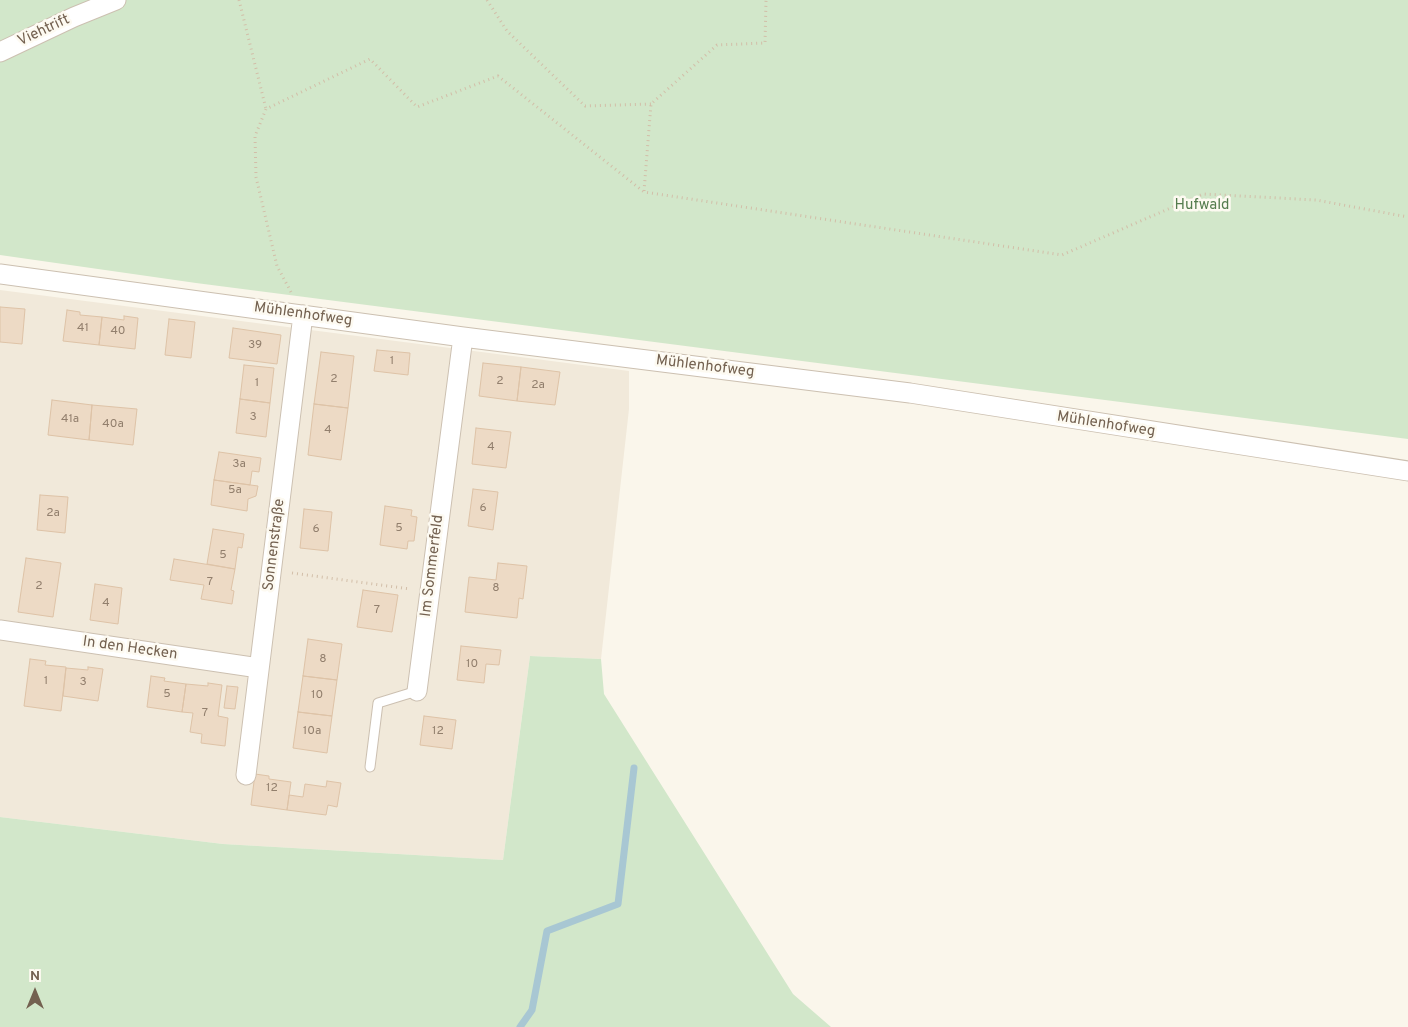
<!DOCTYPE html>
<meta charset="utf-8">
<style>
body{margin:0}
#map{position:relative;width:1408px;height:1027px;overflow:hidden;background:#faf6eb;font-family:Overpass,sans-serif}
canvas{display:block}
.north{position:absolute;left:10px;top:967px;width:50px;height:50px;-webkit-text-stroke:4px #fdfaf1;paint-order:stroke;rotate:0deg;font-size:14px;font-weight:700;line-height:20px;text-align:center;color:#736150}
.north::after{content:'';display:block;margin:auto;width:18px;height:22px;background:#736150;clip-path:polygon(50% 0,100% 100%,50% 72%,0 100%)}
</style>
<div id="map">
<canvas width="1408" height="1027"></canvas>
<div class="north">N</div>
</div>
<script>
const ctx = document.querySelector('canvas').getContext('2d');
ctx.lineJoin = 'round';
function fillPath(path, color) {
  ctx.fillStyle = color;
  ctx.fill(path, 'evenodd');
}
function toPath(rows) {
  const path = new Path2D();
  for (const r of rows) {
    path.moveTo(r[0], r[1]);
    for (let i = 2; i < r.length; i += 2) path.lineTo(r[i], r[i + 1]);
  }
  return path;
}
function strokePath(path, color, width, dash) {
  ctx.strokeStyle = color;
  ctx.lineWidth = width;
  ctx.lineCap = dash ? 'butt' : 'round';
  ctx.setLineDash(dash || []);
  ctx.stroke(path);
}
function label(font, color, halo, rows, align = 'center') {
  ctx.font = font + ' Overpass,sans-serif';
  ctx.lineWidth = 5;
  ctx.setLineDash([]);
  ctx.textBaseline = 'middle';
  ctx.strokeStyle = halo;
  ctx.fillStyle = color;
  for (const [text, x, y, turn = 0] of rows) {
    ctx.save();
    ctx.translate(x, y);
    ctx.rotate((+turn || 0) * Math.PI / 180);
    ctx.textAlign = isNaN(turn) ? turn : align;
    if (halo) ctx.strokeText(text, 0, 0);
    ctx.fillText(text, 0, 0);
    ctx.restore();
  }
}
fillPath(toPath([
 [0,290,629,371,629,409,601,659,530,656,503,860,223,844,0,817]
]), '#f1e9da');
fillPath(toPath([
 [0,0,1408,0,1408,439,196,283,0,255],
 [530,656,601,659,604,694,793,994,831,1027,0,1027,0,817,223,844,503,860]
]), '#d2e7ca');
strokePath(toPath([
 [520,1027,532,1010,547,931,618,904,634,768]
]), '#a8c7d3', 7);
const building = toPath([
 [0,307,25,309,22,344,0,342,0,307],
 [67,310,80,312,80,315,102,317,99,345,63,341,67,310],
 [124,316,138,318,135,349,99,345,102,317,124,320,124,316],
 [169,319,195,322,191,358,165,355,169,319],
 [233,328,281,335,277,364,229,358,233,328],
 [377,350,410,353,408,375,374,371,377,350],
 [321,352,354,356,348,408,314,404,321,352],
 [483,363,521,367,517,401,479,396,483,363],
 [244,365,274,368,270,403,240,399,244,365],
 [521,367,560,372,555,405,517,401,521,367],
 [240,399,270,403,266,437,236,433,240,399],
 [52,400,92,405,89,440,48,435,52,400],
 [314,404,348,408,341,460,308,455,314,404],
 [92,405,137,409,133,445,89,440,92,405],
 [476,428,511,432,506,468,472,464,476,428],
 [219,452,261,458,259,472,252,471,250,485,214,480,219,452],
 [214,480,258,486,256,496,248,499,247,511,211,505,214,480],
 [473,489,498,492,493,530,468,526,473,489],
 [40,495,68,497,65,533,37,530,40,495],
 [385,506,412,510,411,516,417,517,414,541,408,541,407,549,380,545,385,506],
 [304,509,332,512,328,551,300,548,304,509],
 [213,529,244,534,242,548,238,547,235,569,207,564,213,529],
 [26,558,61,563,53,617,18,612,26,558],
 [174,559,235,569,231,590,234,591,232,604,201,599,204,585,170,580,174,559],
 [498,563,527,566,523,599,519,598,517,618,465,612,469,577,496,580,498,563],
 [95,584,122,588,118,624,90,620,95,584],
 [363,590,398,595,392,632,357,627,363,590],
 [308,639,342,644,337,680,303,676,308,639],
 [461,646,501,650,499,665,486,664,484,683,457,680,461,646],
 [30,659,46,661,45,665,66,667,61,711,24,706,30,659],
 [88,667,103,669,98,701,63,696,66,668,88,670,88,667],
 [151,676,165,678,164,681,186,684,182,712,147,707,151,676],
 [303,676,337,680,332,716,298,712,303,676],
 [208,683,222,685,218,716,228,718,225,746,201,743,202,734,190,732,193,713,182,712,186,684,208,686,208,683],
 [227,686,238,687,235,709,224,708,227,686],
 [298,712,332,716,327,753,293,748,298,712],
 [424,716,456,720,452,749,420,745,424,716],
 [255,774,269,776,269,779,291,782,287,810,251,805,255,774],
 [327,781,341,783,337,807,328,805,326,815,287,810,289,795,303,797,305,784,326,787,327,781]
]);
fillPath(building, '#eddac5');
strokePath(building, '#dec3a7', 1);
const service = toPath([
 [370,767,378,703,417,691]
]);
const minor = toPath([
 [0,52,74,17,116,0],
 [0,274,463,337,910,393,1408,471],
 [0,630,259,668],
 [417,691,463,337],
 [246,775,303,315]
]);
strokePath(service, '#ccc0b1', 11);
strokePath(minor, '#ccc0b1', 21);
strokePath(toPath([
 [239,0,266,109],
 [487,0,507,31,585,106,651,104],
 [644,191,651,104,717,45,765,43,766,0],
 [291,292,277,266,256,177,255,136,266,109,370,59,417,107,498,76,644,192,1062,255,1203,194,1316,200,1408,217],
 [292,573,410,589]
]), '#d2bea8', 3, [1, 4]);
strokePath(service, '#fff', 9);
strokePath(minor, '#fff', 19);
label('12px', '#927f6d', null, [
 ["41",83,329],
 ["40",118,332],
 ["39",255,346],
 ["1",392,362],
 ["2",334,380],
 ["2",500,382],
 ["1",257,384],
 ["2a",538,386],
 ["3",253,418],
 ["41a",70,420],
 ["40a",113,425],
 ["4",328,431],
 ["4",491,448],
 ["3a",239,465],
 ["5a",235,491],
 ["6",483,509],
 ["2a",53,514],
 ["5",399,529],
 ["6",316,530],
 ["5",223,556],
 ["7",210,583],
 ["2",39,587],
 ["8",496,589],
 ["4",106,604],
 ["7",377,611],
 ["8",323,660],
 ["10",472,665],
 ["1",46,682],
 ["3",83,683],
 ["5",167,695],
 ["10",317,696],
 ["7",205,714],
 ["10a",312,732],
 ["12",438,732],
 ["12",272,789]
]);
label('15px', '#736150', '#fdfaf1', [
 ["Viehtrift",44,31,-25],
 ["Mühlenhofweg",303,315,8],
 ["Mühlenhofweg",705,367,7],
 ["Mühlenhofweg",1106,425,9],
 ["Sonnenstraße",275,545,-83],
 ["Im Sommerfeld",433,566,-83],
 ["In den Hecken",130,649,8]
]);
label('15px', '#547c4d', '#fdfaf1', [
 ["Hufwald",1202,206]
]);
</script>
